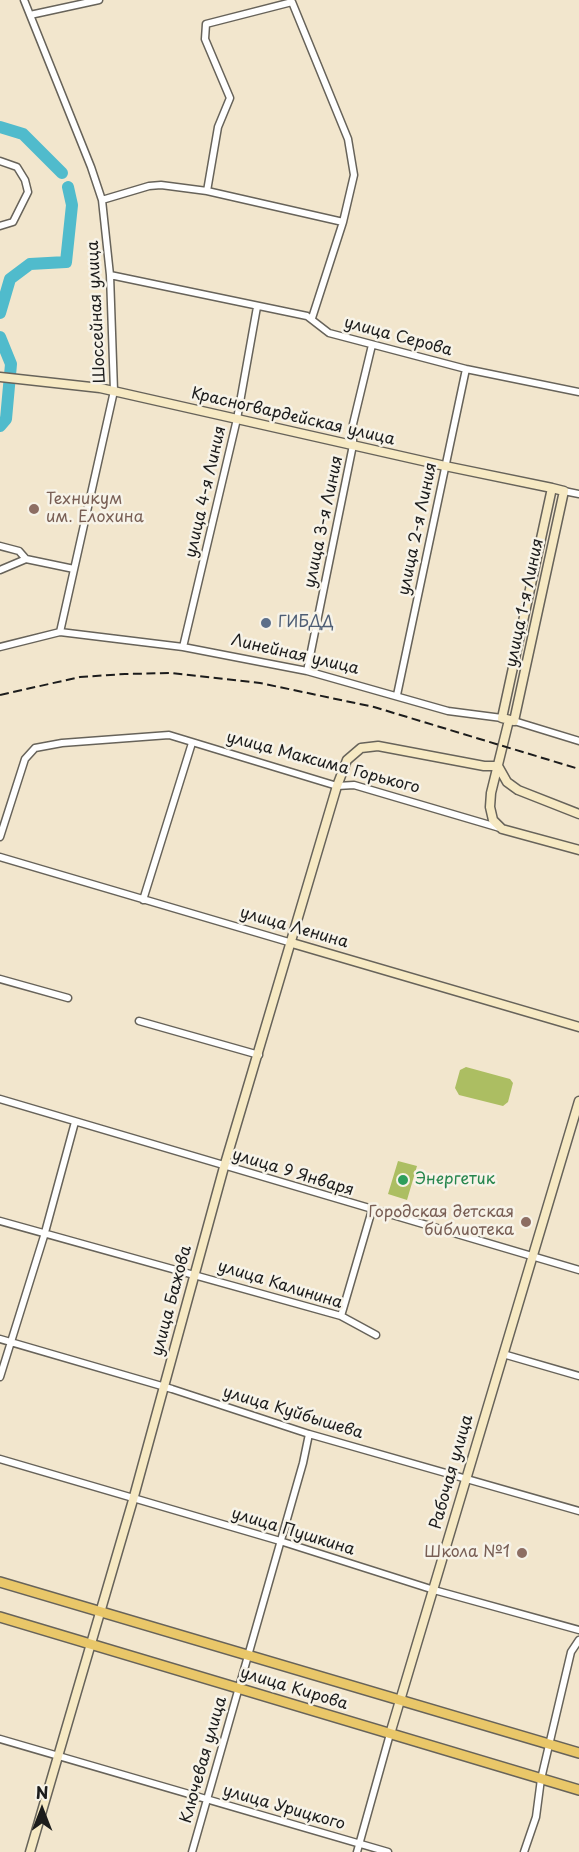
<!DOCTYPE html>
<meta charset="utf-8">
<style>
body{margin:0}
#map{position:relative;width:579px;height:1852px;overflow:hidden;background:#f2e6cd;font-family:"Playpen Sans",sans-serif}
canvas{display:block}
.north{position:absolute;left:12px;top:1780px;width:60px;height:60px;-webkit-text-stroke:4px #f7f3e8;paint-order:stroke;rotate:0deg;font-size:16px;font-weight:700;line-height:24px;text-align:center;color:#1c1c1c}
.north::after{content:'';display:block;margin:auto;width:21px;height:27px;background:#1c1c1c;clip-path:polygon(50% 0,100% 100%,50% 72%,0 100%)}
</style>
<div id="map">
<canvas width="579" height="1852"></canvas>
<div class="north">N</div>
</div>
<script>
const ctx = document.querySelector('canvas').getContext('2d');
ctx.lineJoin = 'round';
function fillPath(path, color) {
  ctx.fillStyle = color;
  ctx.fill(path, 'evenodd');
}
function toPath(rows) {
  const path = new Path2D();
  for (const r of rows) {
    path.moveTo(r[0], r[1]);
    for (let i = 2; i < r.length; i += 2) path.lineTo(r[i], r[i + 1]);
  }
  return path;
}
function strokePath(path, color, width, dash) {
  ctx.strokeStyle = color;
  ctx.lineWidth = width;
  ctx.lineCap = dash ? 'butt' : 'round';
  ctx.setLineDash(dash || []);
  ctx.stroke(path);
}
function label(font, color, halo, rows, align = 'center') {
  ctx.font = font + ' "Playpen Sans",sans-serif';
  ctx.lineWidth = 5;
  ctx.setLineDash([]);
  ctx.textBaseline = 'middle';
  ctx.strokeStyle = halo;
  ctx.fillStyle = color;
  for (const [text, x, y, turn = 0] of rows) {
    ctx.save();
    ctx.translate(x, y);
    ctx.rotate((+turn || 0) * Math.PI / 180);
    ctx.textAlign = isNaN(turn) ? turn : align;
    if (halo) ctx.strokeText(text, 0, 0);
    ctx.fillText(text, 0, 0);
    ctx.restore();
  }
}
fillPath(toPath([
 [466,1067,510,1079,513,1083,508,1102,503,1106,459,1095,455,1088,460,1070],
 [398,1161,417,1166,407,1200,388,1194]
]), '#acbe62');
strokePath(toPath([
 [0,127,23,134,62,173],
 [0,313,10,279,30,264,66,262,72,205,68,187],
 [0,337,11,364,6,419,0,426]
]), '#50bbcc', 12);
const street = toPath([
 [24,0,91,167,102,200,110,275,114,391,60,632],
 [30,15,99,0],
 [0,161,17,167,25,180,28,192,13,222,0,226],
 [207,191,218,127,230,98,205,39,206,24,292,2,348,139,354,175,343,222,312,318],
 [102,200,149,186,161,185,207,191,343,222],
 [110,275,307,316,329,333,466,369,579,392],
 [564,491,579,494],
 [0,546,19,551,26,559,74,569],
 [0,570,26,559],
 [0,647,60,632,183,647,307,671,448,711,502,718],
 [183,647,237,419,257,307],
 [307,671,353,445,353,424,372,345],
 [397,695,466,369],
 [514,721,579,741],
 [0,837,25,759,35,748,62,743,169,735,337,786,354,785,500,828],
 [0,857,292,943],
 [143,900,192,743],
 [0,979,68,998],
 [139,1021,259,1055],
 [0,1099,579,1270],
 [0,1221,341,1316,376,1335],
 [341,1316,372,1210],
 [0,1339,172,1389,309,1434,579,1511],
 [503,1354,579,1376],
 [0,1377,44,1236,75,1122],
 [0,1459,280,1541,434,1590,579,1630],
 [0,1739,388,1852],
 [192,1852,303,1463,309,1434],
 [357,1852,390,1734],
 [524,1852,536,1817,541,1779,571,1652,579,1640]
]);
const secondary = toPath([
 [0,377,100,388,445,466,552,488,564,491,514,721,502,718,552,488],
 [509,720,491,793,490,807,493,820,502,829,579,850],
 [292,943,579,1027],
 [390,1734,579,1101],
 [30,1852,133,1500,224,1167,337,786,347,760,361,748,378,746,484,766,498,766,507,782,518,790,579,814]
]);
const primary = toPath([
 [0,1582,579,1753],
 [0,1617,579,1790]
]);
strokePath(street, '#67635a', 9);
strokePath(secondary, '#67635a', 11);
strokePath(primary, '#67635a', 12);
strokePath(street, '#fff', 6);
strokePath(secondary, '#f6e9c3', 8);
strokePath(primary, '#e9c769', 9);
strokePath(toPath([
 [0,695,80,677,125,674,172,673,260,683,374,707,579,769]
]), '#1c1c1c', 2, [9, 4.5]);
for (const [x, y, r, color] of [
 [34,509,6,"#8d6e63"],
 [266,623,6,"#5c6f8a"],
 [403,1180,6,"#2e9e5b"],
 [526,1222,6,"#8d6e63"],
 [522,1553,6,"#8d6e63"]
]) {
  const dot = new Path2D();
  dot.arc(x, y, r, 0, 2 * Math.PI);
  ctx.fillStyle = color;
  ctx.fill(dot);
  strokePath(dot, '#f7f3e8', 2);
}
label('16px', '#1c1c1c', '#f7f3e8', [
 ["Шоссейная улица",97,312,-93],
 ["улица Серова",398,337,15],
 ["Красногвардейская улица",293,417,13],
 ["улица 4-я Линия",206,492,-77],
 ["улица 3-я Линия",324,522,-78],
 ["улица 2-я Линия",418,529,-78],
 ["улица 1-я Линия",525,603,-78],
 ["Линейная улица",295,655,13],
 ["улица Максима Горького",323,763,15],
 ["улица Ленина",294,928,16],
 ["улица 9 Января",293,1173,17],
 ["улица Калинина",280,1285,17],
 ["улица Бажова",172,1301,-75],
 ["улица Куйбышева",293,1413,17],
 ["Рабочая улица",452,1472,-74],
 ["улица Пушкина",293,1532,17],
 ["улица Кирова",294,1689,17],
 ["Ключевая улица",204,1760,-74],
 ["улица Урицкого",284,1808,16]
]);
label('16px', '#785e54', '#f7f3e8', [
 ["Техникум",46,500,"left"],
 ["им. Елохина",46,518,"left"],
 ["Городская детская",514,1213],
 ["библиотека",514,1231],
 ["Школа №1",510,1553]
], 'right');
label('16px', '#4e5e75', '#f7f3e8', [
 ["ГИБДД",278,623]
], 'left');
label('16px', '#27864d', '#f7f3e8', [
 ["Энергетик",415,1180]
], 'left');
</script>
